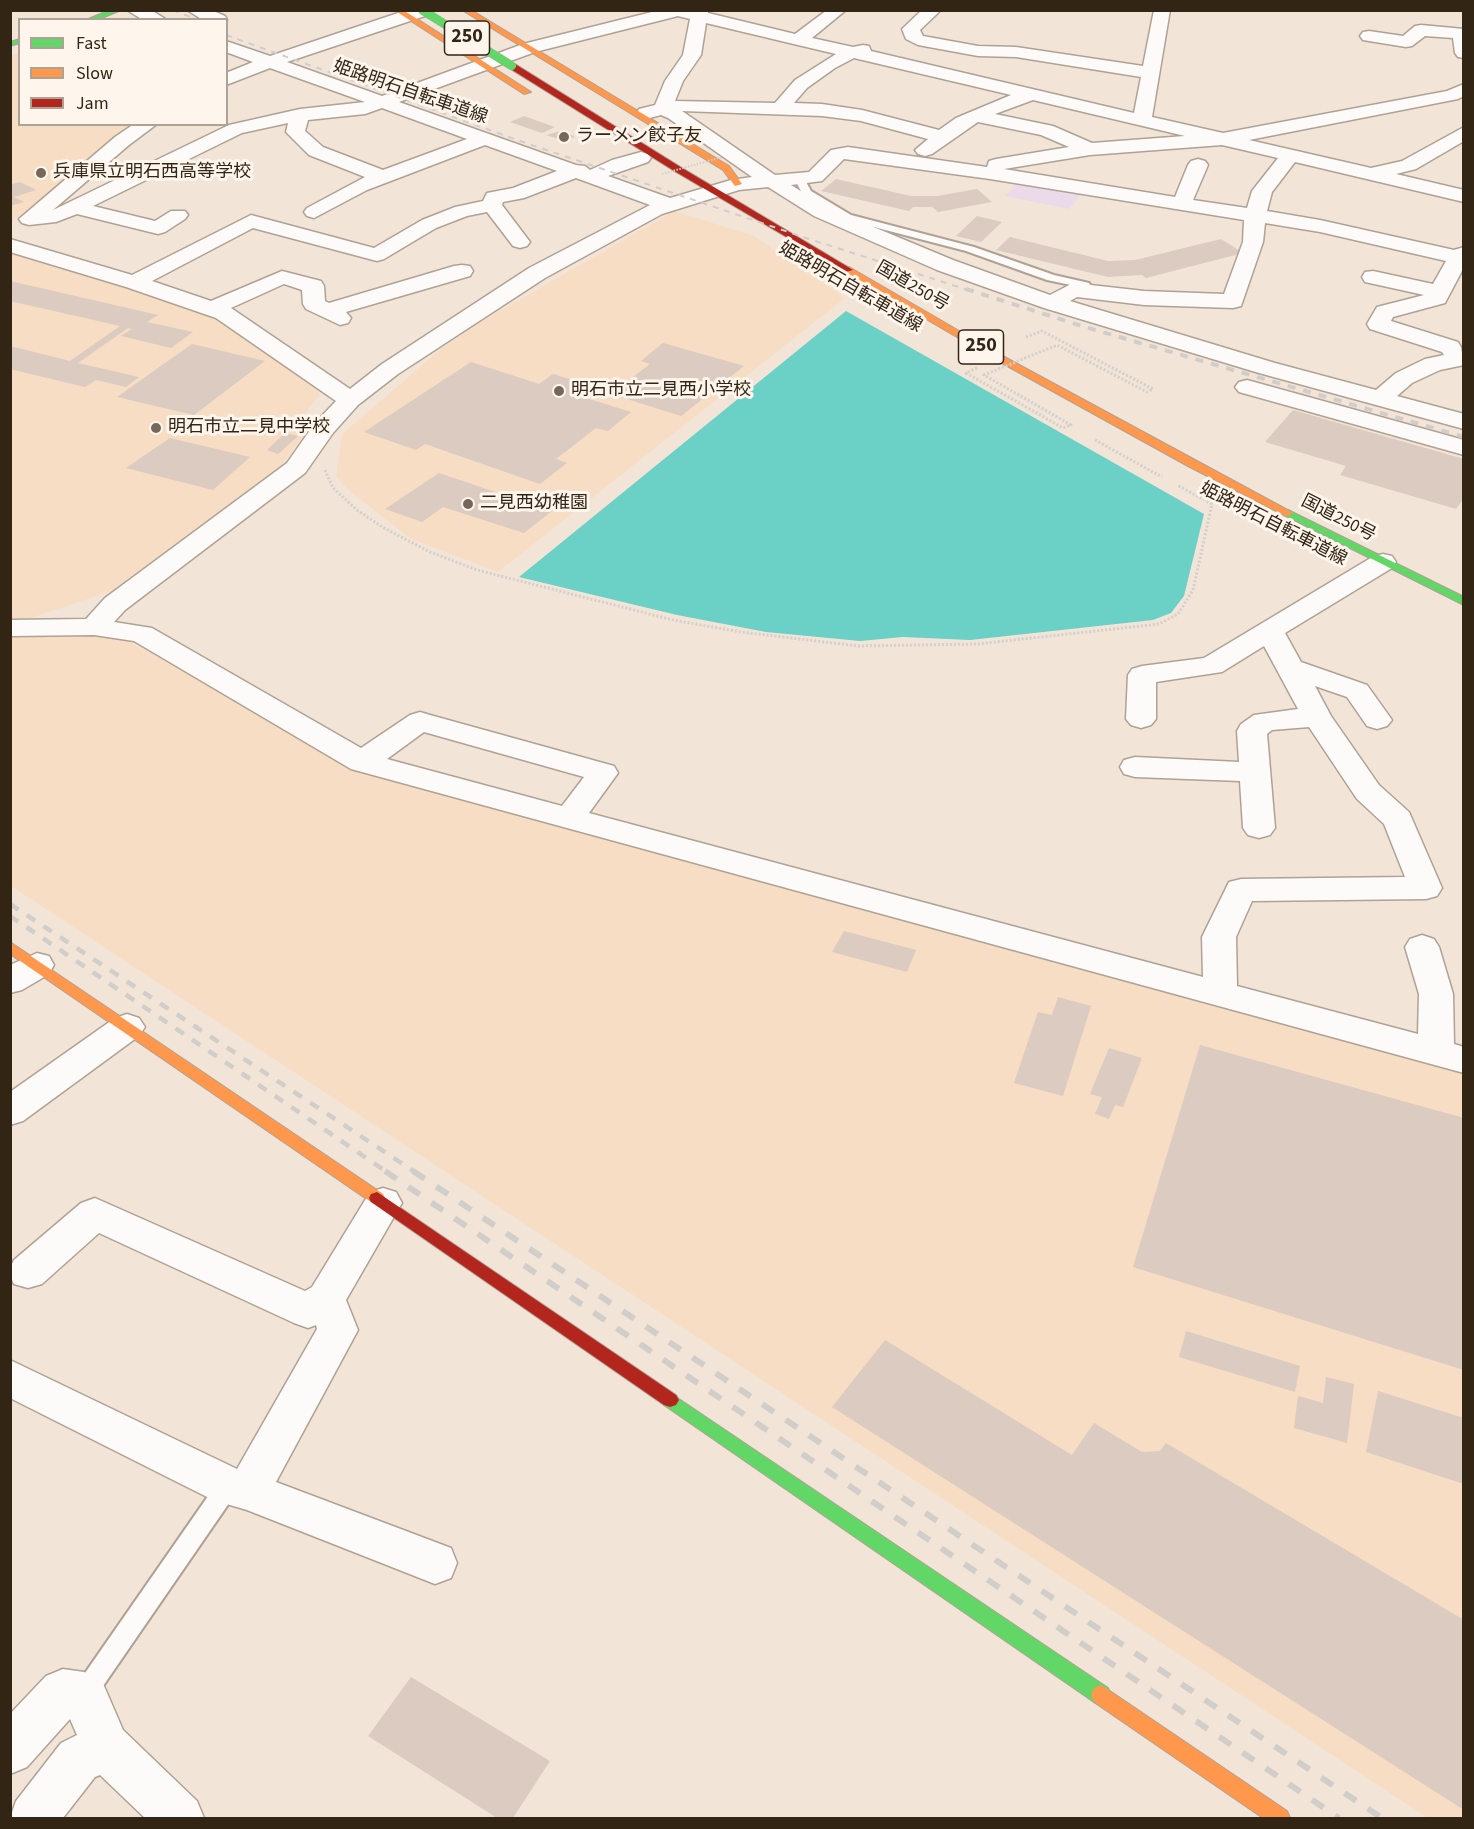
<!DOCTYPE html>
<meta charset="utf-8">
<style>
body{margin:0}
#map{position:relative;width:1474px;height:1829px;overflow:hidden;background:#f2e5d8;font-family:"Source Sans 3",sans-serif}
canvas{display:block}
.frame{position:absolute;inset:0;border:12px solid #332514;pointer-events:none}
.legend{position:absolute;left:18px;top:18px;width:210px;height:108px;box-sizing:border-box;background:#fef6ed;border:2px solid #ada296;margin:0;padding:8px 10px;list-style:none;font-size:18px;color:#332514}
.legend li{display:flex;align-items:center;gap:12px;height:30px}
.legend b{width:30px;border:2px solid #ada296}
</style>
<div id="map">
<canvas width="1474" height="1829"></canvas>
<div class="frame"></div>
<ul class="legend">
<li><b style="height:8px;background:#63d668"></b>Fast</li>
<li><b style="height:8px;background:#ff974d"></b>Slow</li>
<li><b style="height:8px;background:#b3261e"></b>Jam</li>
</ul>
</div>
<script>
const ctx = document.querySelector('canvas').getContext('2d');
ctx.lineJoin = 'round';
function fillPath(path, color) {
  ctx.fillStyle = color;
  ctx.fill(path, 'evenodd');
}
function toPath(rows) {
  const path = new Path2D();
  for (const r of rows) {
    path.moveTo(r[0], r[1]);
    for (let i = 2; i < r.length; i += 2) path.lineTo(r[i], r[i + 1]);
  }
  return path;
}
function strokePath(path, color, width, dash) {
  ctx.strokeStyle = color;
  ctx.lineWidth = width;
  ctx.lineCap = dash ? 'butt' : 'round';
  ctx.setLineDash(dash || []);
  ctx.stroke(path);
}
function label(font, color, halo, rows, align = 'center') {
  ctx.font = font + ' "Source Sans 3","Noto Sans JP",sans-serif';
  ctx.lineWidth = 6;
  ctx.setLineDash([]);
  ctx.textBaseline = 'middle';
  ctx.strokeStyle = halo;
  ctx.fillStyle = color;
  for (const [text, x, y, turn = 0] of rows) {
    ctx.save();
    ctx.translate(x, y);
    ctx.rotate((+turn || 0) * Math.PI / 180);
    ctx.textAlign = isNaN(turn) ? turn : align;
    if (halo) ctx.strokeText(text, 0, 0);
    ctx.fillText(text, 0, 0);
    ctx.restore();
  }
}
fillPath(toPath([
 [19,53,20,124,134,125,11,222,10,56],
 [674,211,754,236,845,298,498,572,411,539,351,492,336,477,342,434,442,348,486,319],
 [11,252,178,303,231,327,317,387,319,396,300,419,303,437,280,466,111,591,31,618,11,619],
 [116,634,355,768,1463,1074,1463,1818,1428,1818,11,886,10,636]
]), '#f6ddc3');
fillPath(toPath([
 [1019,181,1082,193,1069,209,1005,196]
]), '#ebdaea');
fillPath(toPath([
 [846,311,1204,514,1184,596,1171,613,1153,620,970,640,903,637,860,641,766,632,677,615,519,577]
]), '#6bd0c6');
fillPath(toPath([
 [524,116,555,127,542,133,510,122],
 [564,130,575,137,563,140,546,135],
 [836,179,911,196,937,196,977,189,992,202,938,212,932,207,913,207,909,211,821,191],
 [20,182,36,190,14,197,24,202,10,206,10,185],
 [977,216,1002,222,981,242,956,236],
 [1010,237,1108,261,1135,260,1221,239,1243,253,1146,278,1142,275,1108,277,996,250],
 [10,281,158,315,147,322,193,332,171,348,121,336,132,329,128,328,78,363,139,377,126,387,96,380,85,387,10,369,10,346,70,361,120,326,10,301],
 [663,343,744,366,681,416,611,394,650,364,641,361],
 [192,344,265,361,194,415,117,397],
 [471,362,539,384,553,374,600,388,586,398,631,412,608,431,596,428,556,459,567,463,540,484,425,444,416,450,364,432],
 [1293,410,1464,459,1464,498,1456,509,1340,475,1346,466,1265,442],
 [285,433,298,436,278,454,267,450],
 [170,438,250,457,213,490,126,468],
 [439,473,552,511,524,533,443,507,422,522,385,509],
 [844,931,916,950,907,972,832,952],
 [1058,997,1091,1006,1063,1096,1014,1083,1038,1012,1052,1015],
 [1200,1045,1464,1118,1464,1370,1133,1267],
 [1109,1048,1142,1058,1123,1107,1115,1105,1109,1119,1095,1114,1102,1097,1090,1094],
 [1186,1331,1300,1366,1295,1392,1179,1357],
 [885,1340,1072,1455,1094,1423,1142,1452,1160,1451,1166,1443,1464,1620,1464,1810,832,1407],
 [1326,1377,1354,1384,1347,1443,1294,1428,1298,1396,1323,1403],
 [1378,1391,1464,1418,1464,1484,1366,1452],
 [411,1677,550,1761,513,1818,497,1818,368,1736]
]), '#dbcbc0');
const lane = toPath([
 [796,178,804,178,811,191,851,215,974,247,1054,275,1089,283,1090,285,1085,288,1047,280,966,251,843,219,803,195,795,180,796,178],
 [228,1476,236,1479,239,1486,236,1493,92,1702,84,1706,76,1702,72,1694,76,1686,220,1479,228,1476]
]);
const street = toPath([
 [127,10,151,10,167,20,143,20,127,10],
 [187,10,211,10,225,16,227,20,203,20,187,10],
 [407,10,433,10,431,14,287,62,382,96,523,44,660,10,708,10,708,13,795,34,827,10,846,10,812,38,853,47,863,45,869,46,871,51,1134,113,1141,77,1016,57,978,56,918,45,906,39,902,29,922,10,941,10,920,30,923,36,978,46,1016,47,1143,66,1154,10,1170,10,1152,117,1223,133,1447,91,1464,84,1464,96,1458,99,1249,140,1371,168,1402,161,1464,127,1464,141,1416,169,1396,174,1464,190,1464,202,1295,162,1272,192,1267,211,1320,220,1454,250,1464,247,1464,267,1445,303,1393,317,1391,321,1458,342,1461,347,1464,365,1440,370,1412,383,1397,396,1464,414,1464,429,1259,373,1044,308,937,270,814,216,768,187,739,190,662,214,545,278,398,374,358,405,333,433,305,473,125,610,114,622,152,628,361,748,410,715,420,712,430,715,614,766,618,773,589,813,1203,977,1202,937,1229,882,1241,879,1405,877,1384,824,1357,799,1309,727,1272,730,1267,734,1275,828,1270,835,1259,838,1248,835,1243,828,1240,781,1135,777,1124,774,1120,767,1124,760,1135,757,1239,762,1237,731,1241,724,1254,715,1298,709,1264,646,1222,672,1156,682,1156,719,1151,725,1141,728,1131,725,1126,719,1128,675,1132,669,1142,666,1204,658,1374,556,1383,554,1392,556,1396,562,1392,568,1285,633,1301,662,1367,685,1392,720,1387,726,1377,729,1367,726,1347,697,1315,686,1331,716,1379,785,1409,812,1442,888,1437,896,1426,899,1252,901,1236,937,1237,986,1418,1034,1419,994,1405,947,1410,939,1422,935,1434,939,1439,947,1453,994,1454,1044,1464,1047,1464,1073,351,769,134,641,94,635,10,636,10,620,86,619,105,598,287,463,315,423,336,401,216,318,126,287,10,252,10,239,132,275,251,215,374,248,422,220,455,207,483,201,487,193,513,188,557,171,485,145,367,190,314,218,307,216,304,212,307,208,365,177,309,155,286,132,288,123,242,133,93,206,155,221,171,211,185,211,188,215,185,219,165,232,158,234,77,214,56,222,29,225,22,223,19,219,115,137,134,124,157,124,129,145,53,210,229,125,300,109,365,102,270,68,226,85,226,73,253,62,226,52,226,41,270,56,407,10],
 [678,16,690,19,683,55,665,81,655,105,639,109,637,113,639,117,646,119,661,115,668,118,752,177,731,180,670,198,608,176,648,162,651,158,648,154,641,152,612,160,590,170,585,166,576,165,399,102,535,52,678,16],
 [706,23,798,45,836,54,795,80,775,103,675,101,683,81,701,55,706,23],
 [854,58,1011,95,956,118,939,130,862,110,822,104,794,103,807,88,835,68,854,58],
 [1033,100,1185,136,1092,143,1053,126,995,114,1033,100],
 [382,108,467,139,383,170,323,147,305,131,308,120,365,114,382,108],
 [682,111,822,116,861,121,928,139,915,150,918,154,925,156,932,154,978,122,1041,135,1069,147,996,159,989,161,987,167,848,147,831,150,809,172,775,175,682,111],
 [1222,145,1278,158,1252,191,1247,208,1193,200,1208,165,1205,161,1198,159,1191,161,1188,165,1175,197,1004,169,1090,155,1222,145],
 [844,159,990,179,1244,220,1243,242,1224,294,1144,291,1073,283,1050,295,953,260,828,208,791,185,822,181,844,159],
 [576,178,650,205,529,268,382,364,350,389,231,308,284,284,302,290,303,304,306,309,340,325,348,323,351,318,346,312,470,276,473,271,470,266,462,265,454,266,329,303,325,301,324,286,321,281,282,271,211,301,152,281,253,228,377,261,384,259,436,228,467,216,487,212,513,246,520,248,527,246,530,242,502,205,503,202,524,198,576,178],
 [1265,223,1320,232,1446,261,1433,284,1373,271,1365,272,1362,277,1365,282,1424,295,1377,307,1367,324,1370,329,1442,352,1444,355,1425,359,1396,373,1376,390,1275,363,1070,301,1077,297,1144,305,1233,308,1241,306,1263,242,1265,223],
 [424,732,584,777,562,806,387,759,424,732],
 [1421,25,1464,29,1464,58,1458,57,1455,53,1453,38,1425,36,1412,46,1406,47,1369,41,1363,40,1360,36,1363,32,1369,31,1403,36,1415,26,1421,25],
 [1247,380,1464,440,1464,455,1239,392,1235,387,1239,382,1247,380],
 [37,953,49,956,54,965,49,974,22,990,10,993,10,965,37,953],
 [127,1014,139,1018,145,1027,139,1036,23,1121,10,1125,10,1092,115,1018,127,1014],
 [383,1188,396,1192,402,1203,346,1300,358,1330,276,1482,451,1548,457,1563,451,1578,435,1584,247,1510,213,1500,10,1398,10,1360,237,1469,317,1329,316,1325,308,1328,294,1323,99,1233,42,1284,28,1288,14,1284,10,1276,10,1268,14,1260,81,1203,95,1198,305,1291,312,1287,370,1192,383,1188],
 [63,1669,84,1672,101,1679,123,1730,197,1801,204,1818,145,1818,100,1775,95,1777,63,1818,10,1818,16,1801,61,1743,77,1735,70,1719,27,1767,10,1774,10,1714,46,1676,63,1669]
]);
const fast = toPath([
 [110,10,121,10,97,20,86,20,110,10],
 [20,39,20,43,10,46,10,42,20,39],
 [1288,510,1464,597,1464,605,1284,515,1284,511,1288,510],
 [670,1393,1108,1688,1111,1695,1108,1702,1101,1705,1094,1702,664,1405,661,1400,664,1395,670,1393]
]);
const slow = toPath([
 [394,10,403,10,531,92,524,94,394,10],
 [462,10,471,10,729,166,742,184,735,186,723,170,462,10],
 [849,267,997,353,1293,513,1288,516,1284,515,1188,466,991,357,846,272,845,270,849,267],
 [10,942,383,1194,385,1198,383,1202,377,1204,371,1202,10,954,10,942],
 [1101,1685,1287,1811,1290,1818,1263,1818,1094,1702,1091,1695,1094,1688,1101,1685]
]);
const jam = toPath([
 [509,64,515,64,682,168,853,270,846,272,676,172,509,68,509,64],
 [377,1192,676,1395,679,1400,676,1405,670,1407,664,1405,371,1202,369,1198,371,1194,377,1192]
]);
strokePath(lane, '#afa295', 4);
strokePath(street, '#afa295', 3);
strokePath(fast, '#afa295', 2);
strokePath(slow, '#afa295', 2);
strokePath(jam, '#afa295', 2);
strokePath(toPath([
 [1095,440,1162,477],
 [325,470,333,488,357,510,384,528,430,552,477,570,673,620,741,632,858,646,977,644,1159,624,1178,614,1193,590,1212,504,1177,485]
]), '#d3cfca', 3, [2, 2]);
fillPath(lane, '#fdfbf9');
fillPath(street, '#fdfbf9');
fillPath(fast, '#63d668');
fillPath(slow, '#ff974d');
fillPath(jam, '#b3261e');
strokePath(toPath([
 [173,10,198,20],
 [226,35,520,141,803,237,971,291]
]), '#d1cdc9', 2, [6, 6]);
strokePath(toPath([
 [966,289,1085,327,1464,437]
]), '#d1cdc9', 4, [8, 8]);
strokePath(toPath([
 [10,904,415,1172],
 [10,916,387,1172]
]), '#d1cdc9', 4.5, [10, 10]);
strokePath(toPath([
 [385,1171,1339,1818],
 [413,1171,1382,1818]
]), '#d1cdc9', 6, [14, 14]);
const fastBridge = toPath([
 [422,10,512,66]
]);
strokePath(fastBridge, '#a2a4a5', 9, []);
strokePath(toPath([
 [662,174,722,157]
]), '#d3cfca', 2, [1.5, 1.5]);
strokePath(toPath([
 [977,368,966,373,1063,428,1071,425,984,375,1057,345,1147,392,1153,389,1042,331,1026,337]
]), '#d3cfca', 3, [2, 2]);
strokePath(fastBridge, '#63d668', 8);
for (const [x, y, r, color] of [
 [564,137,6,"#766859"],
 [41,173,6,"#766859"],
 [559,391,6,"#766859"],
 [156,428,6,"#766859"],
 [468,504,6,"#766859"]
]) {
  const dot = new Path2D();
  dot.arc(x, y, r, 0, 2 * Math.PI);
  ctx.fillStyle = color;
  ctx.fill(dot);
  strokePath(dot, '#fef6ed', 2);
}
label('18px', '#332514', '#fef6ed', [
 ["姫路明石自転車道線",410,93,19],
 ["国道250号",912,287,30],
 ["姫路明石自転車道線",850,288,30],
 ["国道250号",1338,519,27],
 ["姫路明石自転車道線",1273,525,27]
]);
label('18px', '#332514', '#fef6ed', [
 ["ラーメン餃子友",576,137],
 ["兵庫県立明石西高等学校",53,173],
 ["明石市立二見西小学校",571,391],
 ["明石市立二見中学校",168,428],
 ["二見西幼稚園",480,504]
], 'left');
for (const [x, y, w] of [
 [467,38,45],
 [981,347,45]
]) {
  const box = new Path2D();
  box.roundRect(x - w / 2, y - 17, w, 34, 4.5);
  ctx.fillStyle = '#fef6ed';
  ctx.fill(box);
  strokePath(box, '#332514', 1.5);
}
label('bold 20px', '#332514', null, [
 ["250",467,38],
 ["250",981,347]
]);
</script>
